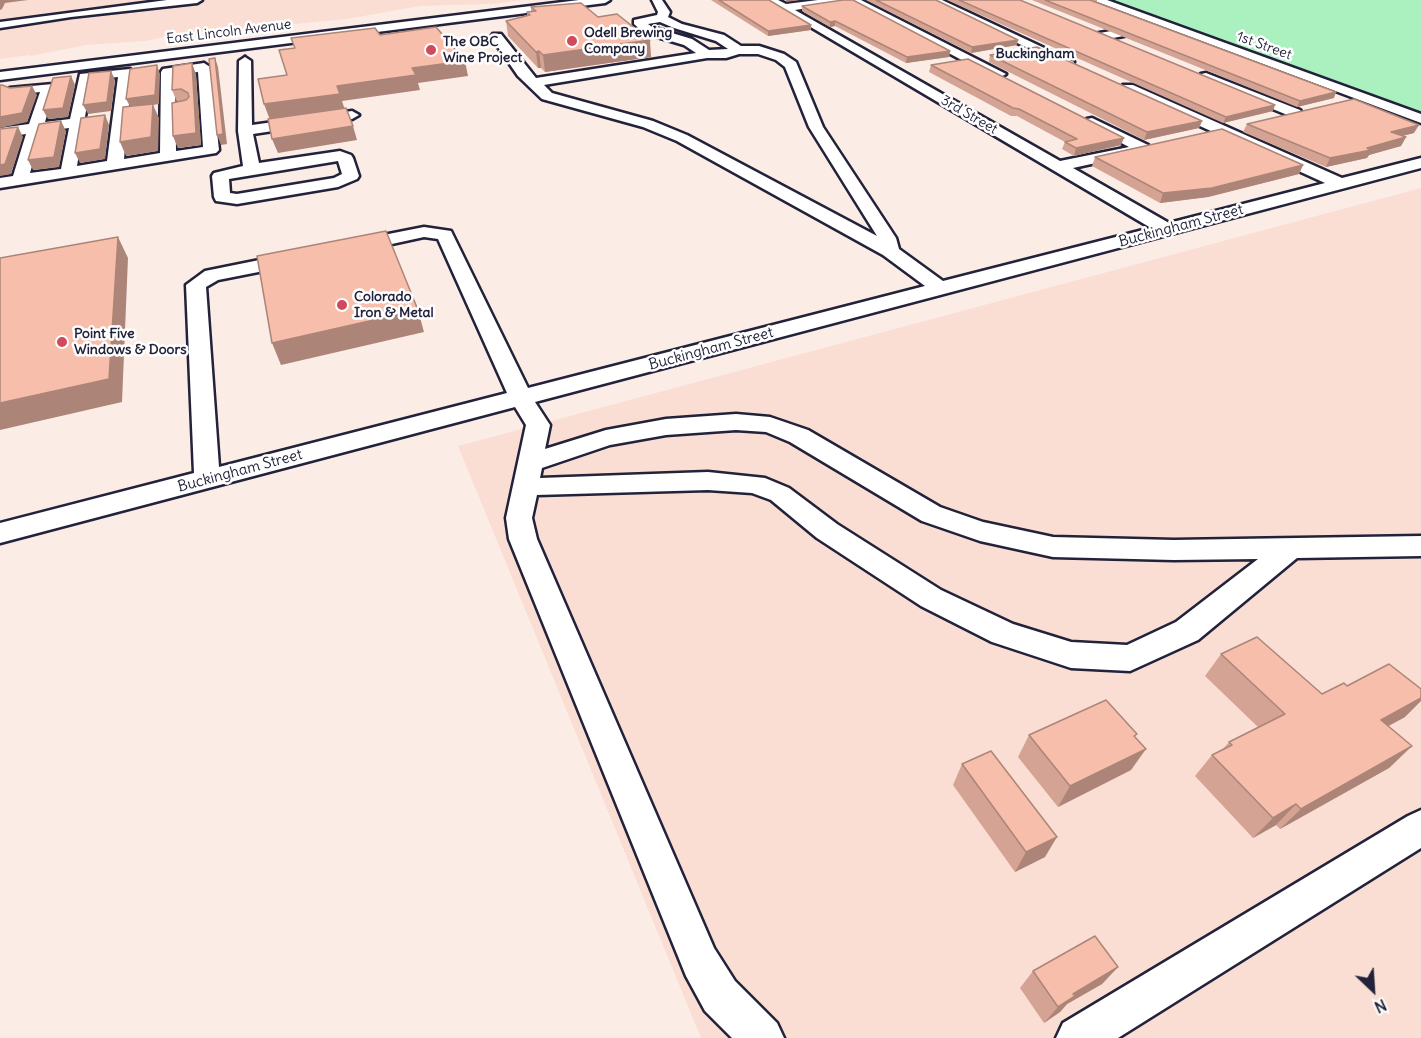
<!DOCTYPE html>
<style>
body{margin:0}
#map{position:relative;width:1421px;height:1038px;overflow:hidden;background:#fcece6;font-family:Delius,sans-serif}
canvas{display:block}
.north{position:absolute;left:1343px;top:960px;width:60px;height:60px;-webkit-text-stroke:4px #fff;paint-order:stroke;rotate:155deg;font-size:16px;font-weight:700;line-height:24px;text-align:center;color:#22223b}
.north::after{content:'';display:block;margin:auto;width:21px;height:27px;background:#22223b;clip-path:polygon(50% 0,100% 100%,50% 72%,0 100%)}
</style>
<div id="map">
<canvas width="1421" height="1038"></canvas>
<div class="north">N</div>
</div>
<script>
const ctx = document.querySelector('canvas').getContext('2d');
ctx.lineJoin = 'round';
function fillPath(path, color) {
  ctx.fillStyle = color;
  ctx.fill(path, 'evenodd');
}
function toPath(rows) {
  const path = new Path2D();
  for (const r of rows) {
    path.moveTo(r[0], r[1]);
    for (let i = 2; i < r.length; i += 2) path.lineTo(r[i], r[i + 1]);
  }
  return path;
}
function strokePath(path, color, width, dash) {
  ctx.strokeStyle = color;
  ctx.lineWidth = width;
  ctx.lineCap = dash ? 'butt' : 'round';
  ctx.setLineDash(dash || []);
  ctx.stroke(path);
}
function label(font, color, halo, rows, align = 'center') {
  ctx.font = font + ' Delius,sans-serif';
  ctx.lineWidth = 5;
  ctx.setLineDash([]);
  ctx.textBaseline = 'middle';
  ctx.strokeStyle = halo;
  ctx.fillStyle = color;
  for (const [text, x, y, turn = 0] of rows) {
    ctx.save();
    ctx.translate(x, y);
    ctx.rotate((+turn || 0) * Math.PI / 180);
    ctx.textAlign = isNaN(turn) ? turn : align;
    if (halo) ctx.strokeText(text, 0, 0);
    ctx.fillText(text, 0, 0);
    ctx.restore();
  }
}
fillPath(toPath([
 [0,0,523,0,493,4,420,6,347,19,168,36,145,41,86,45,31,56,29,55,0,59],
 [1421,188,1421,1038,701,1038,458,446]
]), '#faded4');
fillPath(toPath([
 [1109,0,1421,0,1421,114]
]), '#aaf1bf');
const minor = toPath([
 [167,0,202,0,197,3,71,17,0,28,0,22,167,0],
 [579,0,610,0,605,3,0,80,0,72,579,0],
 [652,0,662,0,670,12,668,17,682,24,724,35,741,46,759,46,784,54,796,62,823,127,896,238,899,249,943,281,1151,228,765,0,778,0,786,4,818,0,847,0,842,3,795,10,1060,161,1129,147,1087,125,1085,122,1087,119,1092,118,1148,145,1151,148,1148,151,1138,152,1137,154,1073,168,1169,223,1325,183,1123,91,1121,88,1123,85,1133,85,1342,178,1421,158,1421,168,535,402,550,425,545,449,606,430,666,419,736,414,770,417,808,430,940,507,983,522,1053,537,1174,540,1421,536,1421,556,1297,558,1198,640,1130,671,1071,668,992,642,921,606,817,538,771,500,752,493,708,490,537,495,532,518,537,539,714,948,735,981,777,1023,784,1038,732,1038,705,1011,686,976,509,539,506,518,526,425,515,407,0,543,0,523,194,473,186,285,205,271,294,253,301,255,303,259,301,263,294,265,218,280,206,287,219,467,507,393,438,239,424,237,355,252,348,250,346,246,348,242,424,227,451,231,528,388,925,286,883,255,677,141,643,127,542,99,518,76,491,37,493,34,501,34,536,78,696,53,684,45,644,33,634,24,634,20,657,15,658,12,652,0],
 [660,22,674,28,716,41,728,49,709,50,692,39,652,27,648,24,660,22],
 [739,54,758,54,776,60,785,67,809,127,877,236,687,135,653,121,552,93,544,85,707,58,726,58,739,54],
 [736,430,766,432,790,442,922,521,980,541,1053,557,1174,560,1258,559,1176,622,1127,645,1071,642,1013,624,941,590,837,524,789,488,765,478,708,472,540,478,542,468,610,445,666,435,736,430],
 [848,0,861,0,1006,74,999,78,994,77,848,0],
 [928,0,942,0,1074,62,1073,65,1063,65,928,0],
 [1092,0,1107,0,1421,114,1421,123,1092,0],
 [1151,24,1155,26,1155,30,1071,46,1065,42,1071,38,1151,24],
 [245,57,251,61,252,125,352,111,359,115,352,119,253,134,259,163,340,151,351,155,353,158,359,176,357,179,338,187,237,204,216,201,214,197,212,176,214,173,243,166,238,131,239,61,245,57],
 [338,161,342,174,334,178,237,194,230,193,229,179,338,161],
 [204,63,210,67,219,150,216,153,0,188,0,178,13,176,26,134,0,138,0,128,29,124,40,92,15,95,10,94,8,91,10,88,53,84,55,87,45,122,70,119,80,74,130,69,132,72,124,159,160,153,161,72,163,69,204,63],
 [198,72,203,147,176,151,175,75,198,72],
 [118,77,107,161,77,166,91,80,118,77],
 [69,128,61,169,30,173,42,132,69,128],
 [1206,73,1300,110,1302,113,1295,117,1290,116,1201,80,1199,77,1201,74,1206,73],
 [1421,810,1421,848,1118,1038,1056,1038,1063,1023,1408,816,1421,810]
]);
strokePath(minor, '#22223b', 5);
fillPath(minor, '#fff');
fillPath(toPath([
 [711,0,769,0,811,30,768,36],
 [866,0,936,0,1017,45,971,53],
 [947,0,1020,0,1273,111,1223,123],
 [1032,0,1097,0,1097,3,1334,98,1297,107],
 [802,6,950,51,949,57,906,63,835,26,830,27,802,11],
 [531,7,598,17,651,57,545,72,541,68,538,68,508,36,506,21,527,15,527,12,531,12],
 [990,55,1202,121,1199,128,1144,140,989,62],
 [192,63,196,75,201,145,178,148,173,136,181,101,177,102,172,90],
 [931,65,1121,145,1074,156,1062,149,1065,142,1017,116,1011,116,929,72],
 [1247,124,1414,133,1402,136,1406,137,1401,146,1369,155,1367,158,1326,167,1243,132],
 [1095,157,1303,165,1299,174,1208,197,1160,203,1092,166],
 [1221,654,1322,694,1347,686,1405,717,1388,726,1412,746,1389,768,1280,829,1276,825,1253,838,1195,776,1212,755,1223,749,1229,742,1258,727,1205,676],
 [1137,734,1135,737,1131,770,1058,807,1018,757,1029,735],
 [962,764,1045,857,1015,872,953,785],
 [1118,967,1102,984,1067,1004,1060,1012,1044,1023,1020,988,1033,971]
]), '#d4a393');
fillPath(toPath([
 [0,0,28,0,5,3,2,9,0,10],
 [786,0,800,0,786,2],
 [835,21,835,26,830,27,830,22],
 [811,25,811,30,768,36,768,31],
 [650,40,651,57,545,72,543,55],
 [1018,40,1017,45,971,53,972,47],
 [539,51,541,68,538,68,536,52],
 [950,51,949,57,906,63,907,57],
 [215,58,218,67,227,144,221,145,217,135],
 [465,61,468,76,418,83,420,90,342,101,345,110,270,120,264,104,412,68],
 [192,63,196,75,201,145,178,148,173,136,196,133],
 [157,65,160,74,159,104,153,105,159,118,158,151,126,156,120,142,131,108,126,99],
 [111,71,115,80,111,111,88,114,83,105],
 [71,76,75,85,68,117,48,119,43,110],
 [32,86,37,95,27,122,0,128,0,117],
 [1336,92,1334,98,1297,107,1300,101],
 [1275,105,1273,111,1223,123,1226,117],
 [105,115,109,125,105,159,80,163,75,153],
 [61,121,66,131,59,167,33,170,28,160],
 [1202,121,1199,128,1144,140,1147,132],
 [1419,125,1414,133,1387,140,1391,132],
 [353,126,357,140,278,153,272,139],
 [18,127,23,137,11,174,0,176,0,165],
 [1406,137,1401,146,1369,155,1367,158,1326,167,1330,158],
 [1124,138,1121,145,1074,156,1076,148],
 [1303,165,1299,174,1208,197,1160,203,1163,193],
 [118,237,128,258,122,402,0,430,0,403],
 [418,310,424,332,281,365,272,343],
 [1421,698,1421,701,1405,717,1359,742,1381,720],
 [1412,746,1389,768,1280,829,1301,809],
 [1146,749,1131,770,1058,807,1070,786],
 [1296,804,1276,825,1253,838,1273,818],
 [1057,837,1045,857,1015,872,1026,852],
 [1118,967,1102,984,1067,1004,1060,1012,1044,1023,1058,1007,1073,994]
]), '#ac8578');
const building = toPath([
 [719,0,769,0,811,25,768,31,719,0],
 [843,0,853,0,950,51,907,57,835,21,830,22,802,6,843,0],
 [876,0,936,0,1018,40,972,47,876,0],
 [959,0,1020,0,1275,105,1226,117,959,0],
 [1045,0,1091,0,1090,0,1336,92,1300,101,1045,0],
 [581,3,598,17,617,14,650,40,543,55,539,51,536,52,506,21,530,15,527,12,536,11,531,7,581,3],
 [436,27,465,61,412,68,416,75,337,86,340,94,264,104,258,79,287,75,279,50,295,48,291,38,375,28,380,35,436,27],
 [1037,47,1202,121,1147,132,990,55,1037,47],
 [215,58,223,134,217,135,209,59,215,58],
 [968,59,1124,138,1076,148,1065,142,1077,139,1019,109,1013,108,931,65,968,59],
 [192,63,196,133,173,136,172,103,186,100,189,97,188,93,181,89,172,90,173,66,192,63],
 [157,65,155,95,126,99,130,69,157,65],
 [111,71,107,102,83,105,89,73,111,71],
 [71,76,63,108,43,110,53,78,71,76],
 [0,85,2,85,10,88,32,86,22,113,0,117,0,85],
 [1354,99,1419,125,1391,132,1406,137,1367,148,1371,150,1330,158,1247,124,1354,99],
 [153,104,151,137,120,142,123,107,153,104],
 [346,108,353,126,272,139,268,119,346,108],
 [105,115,100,149,75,153,81,118,105,115],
 [61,121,54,157,28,160,39,124,61,121],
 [18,127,5,164,0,165,0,129,18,127],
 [1222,129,1303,165,1212,188,1163,193,1095,157,1222,129],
 [386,231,418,310,272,343,257,256,386,231],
 [118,237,109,379,0,403,0,258,118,237],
 [1257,637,1322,694,1344,683,1347,686,1389,664,1421,689,1421,698,1381,720,1412,746,1301,809,1296,804,1273,818,1212,755,1232,745,1229,742,1285,714,1221,654,1257,637],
 [1106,700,1137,734,1134,736,1146,749,1070,786,1029,735,1106,700],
 [991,751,1057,837,1026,852,962,764,991,751],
 [1095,936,1118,967,1073,994,1075,996,1058,1007,1033,971,1095,936]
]);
fillPath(building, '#f6beab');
strokePath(building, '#ac8578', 1.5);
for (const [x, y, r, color] of [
 [572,41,6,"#d1495b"],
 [431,50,6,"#d1495b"],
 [342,305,6,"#d1495b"],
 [62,342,6,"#d1495b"]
]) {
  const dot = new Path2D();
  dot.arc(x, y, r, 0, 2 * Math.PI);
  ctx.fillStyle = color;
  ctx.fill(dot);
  strokePath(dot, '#fff', 2);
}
label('14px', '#22223b', '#fff', [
 ["East Lincoln Avenue",229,32,-7],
 ["1st Street",1264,46,20],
 ["3rd Street",969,115,30]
]);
label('bold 14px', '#22223b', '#fff', [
 ["Odell Brewing",584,33],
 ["Company",584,49],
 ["The OBC",443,42],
 ["Wine Project",443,58],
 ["Colorado",354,297],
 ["Iron & Metal",354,313],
 ["Point Five",74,334],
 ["Windows & Doors",74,350]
], 'left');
label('bold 14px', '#22223b', '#fff', [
 ["Buckingham",1035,54]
]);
label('15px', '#22223b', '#fff', [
 ["Buckingham Street",1181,226,-15],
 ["Buckingham Street",711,349,-15],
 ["Buckingham Street",240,471,-15]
]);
</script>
